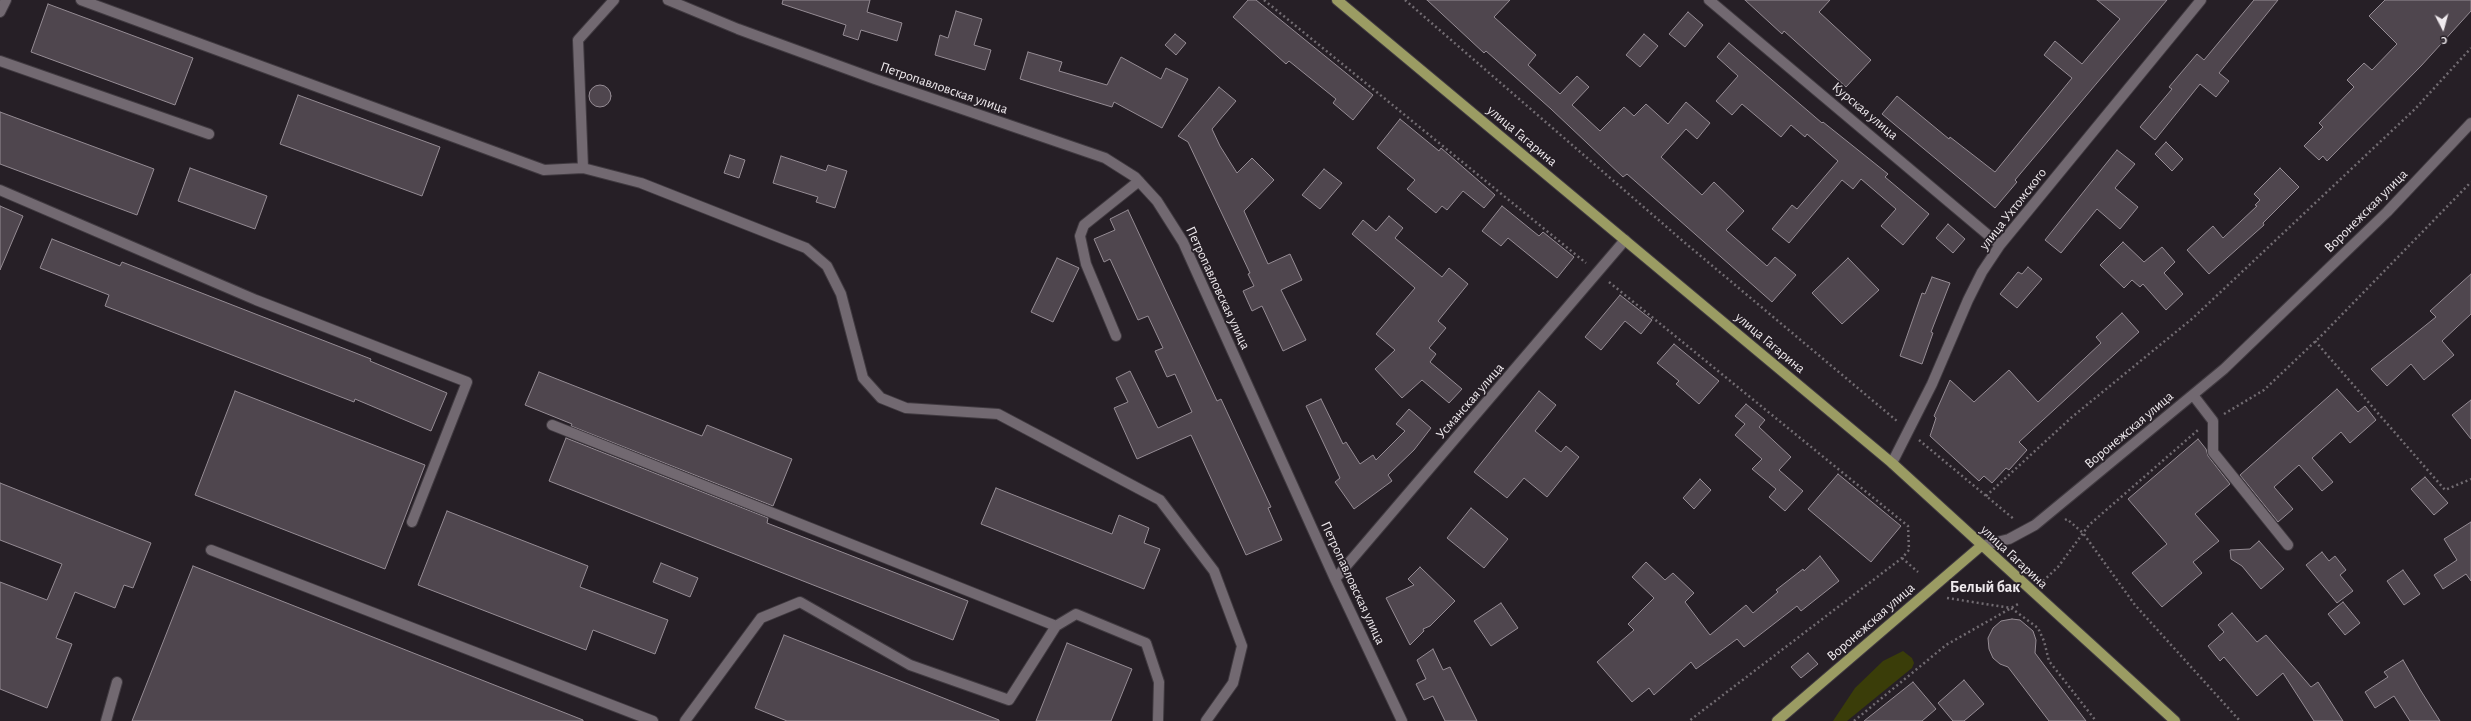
<!DOCTYPE html>
<meta charset="utf-8">
<style>
body{margin:0}
#map{position:relative;width:2471px;height:721px;overflow:hidden;background:#261f26;font-family:"Alegreya Sans",sans-serif}
canvas{display:block}
.north{position:absolute;left:2423px;top:8px;width:40px;height:40px;-webkit-text-stroke:3px #261f26;paint-order:stroke;rotate:174deg;font-size:11px;font-weight:700;line-height:16px;text-align:center;color:#efeaee}
.north::after{content:'';display:block;margin:auto;width:14px;height:18px;background:#efeaee;clip-path:polygon(50% 0,100% 100%,50% 72%,0 100%)}
</style>
<div id="map">
<canvas width="2471" height="721"></canvas>
<div class="north">С</div>
</div>
<script>
const ctx = document.querySelector('canvas').getContext('2d');
ctx.lineJoin = 'round';
function fillPath(path, color) {
  ctx.fillStyle = color;
  ctx.fill(path, 'evenodd');
}
function toPath(rows) {
  const path = new Path2D();
  for (const r of rows) {
    if (r.length === 3) {
      path.moveTo(r[0] + r[2], r[1]);
      path.arc(r[0], r[1], r[2], 0, 2 * Math.PI);
      continue;
    }
    path.moveTo(r[0], r[1]);
    for (let i = 2; i < r.length; i += 2) path.lineTo(r[i], r[i + 1]);
  }
  return path;
}
function strokePath(path, color, width, dash) {
  ctx.strokeStyle = color;
  ctx.lineWidth = width;
  ctx.lineCap = dash ? 'butt' : 'round';
  ctx.setLineDash(dash || []);
  ctx.stroke(path);
}
function label(font, color, halo, rows, align = 'center') {
  ctx.font = font + ' "Alegreya Sans",sans-serif';
  ctx.lineWidth = 3.5;
  ctx.setLineDash([]);
  ctx.textBaseline = 'middle';
  ctx.strokeStyle = halo;
  ctx.fillStyle = color;
  for (const [text, x, y, turn = 0] of rows) {
    ctx.save();
    ctx.translate(x, y);
    ctx.rotate((+turn || 0) * Math.PI / 180);
    ctx.textAlign = isNaN(turn) ? turn : align;
    if (halo) ctx.strokeText(text, 0, 0);
    ctx.fillText(text, 0, 0);
    ctx.restore();
  }
}
fillPath(toPath([
 [1903,651,1912,658,1914,663,1912,668,1847,721,1833,721,1855,688,1883,661]
]), '#3a3d09');
const building = toPath([
 [783,0,870,0,867,12,902,23,897,41,861,30,858,40,843,35,846,25,782,4,783,0],
 [1248,0,1256,0,1373,95,1353,120,1333,103,1336,99,1289,61,1286,64,1233,17,1248,0],
 [1427,0,1510,0,1494,17,1536,55,1528,65,1560,94,1577,76,1589,87,1572,105,1600,131,1624,107,1634,116,1646,104,1668,124,1686,102,1710,123,1697,139,1686,129,1661,157,1702,195,1714,182,1744,211,1726,230,1767,266,1775,257,1796,275,1772,302,1627,174,1623,177,1551,109,1486,51,1484,53,1427,0],
 [1745,0,1830,0,1819,12,1871,60,1846,87,1784,31,1782,34,1745,0],
 [2097,0,2167,0,2015,180,2017,182,1995,208,1882,114,1897,96,1949,139,1950,137,1995,172,2072,78,2044,55,2055,41,2082,64,2120,19,2097,0],
 [2254,0,2278,0,2219,73,2229,81,2216,97,2200,84,2155,140,2140,127,2172,89,2169,87,2197,54,2204,60,2254,0],
 [2385,0,2471,0,2471,11,2421,66,2327,161,2323,156,2319,160,2304,146,2323,127,2319,123,2354,87,2347,80,2364,63,2372,70,2397,44,2369,16,2385,0],
 [48,4,193,58,175,105,31,52,48,4],
 [956,11,982,19,974,45,991,50,985,70,935,55,940,35,948,38,956,11],
 [1688,12,1703,25,1685,47,1669,34,1688,12],
 [1175,34,1186,43,1176,55,1165,45,1175,34],
 [1644,34,1658,46,1640,67,1626,55,1644,34],
 [1729,43,1822,123,1823,122,1888,174,1885,177,1929,214,1903,245,1881,226,1896,209,1861,179,1853,189,1842,180,1789,243,1772,229,1792,205,1797,209,1838,161,1807,134,1805,137,1791,125,1781,137,1742,104,1732,115,1716,101,1738,76,1717,57,1729,43],
 [1028,52,1062,62,1059,71,1107,85,1121,57,1161,79,1166,68,1188,79,1162,128,1114,102,1112,107,1020,79,1028,52],
 [600,96,11],
 [1219,87,1236,101,1212,129,1220,146,1237,173,1252,158,1274,180,1244,211,1268,264,1290,254,1302,280,1281,290,1306,340,1283,351,1262,306,1252,311,1243,291,1254,286,1248,274,1250,273,1188,142,1178,136,1219,87],
 [298,95,440,147,422,196,280,144,298,95],
 [0,112,154,169,137,215,0,164,0,112],
 [1400,119,1439,151,1441,148,1495,195,1484,208,1463,191,1447,210,1442,206,1436,213,1407,189,1415,180,1377,148,1400,119],
 [2166,142,2183,159,2172,171,2155,154,2166,142],
 [2117,150,2135,164,2115,188,2138,207,2120,229,2097,209,2061,253,2045,240,2117,150],
 [730,155,745,160,739,178,724,173,730,155],
 [781,156,826,171,828,165,847,171,835,208,816,202,818,197,773,183,781,156],
 [190,168,267,196,255,229,178,201,190,168],
 [2280,168,2299,187,2263,223,2264,225,2209,274,2187,250,2213,226,2223,238,2257,206,2255,205,2260,200,2254,194,2280,168],
 [1324,169,1342,183,1320,209,1302,195,1324,169],
 [0,206,23,216,0,270,0,206],
 [1502,206,1539,236,1543,232,1574,257,1557,278,1508,238,1501,246,1482,231,1502,206],
 [1128,210,1217,401,1221,399,1271,507,1268,508,1282,540,1246,555,1191,435,1137,459,1114,408,1128,402,1116,378,1130,371,1158,428,1192,412,1175,374,1167,377,1155,351,1163,348,1148,316,1138,320,1110,259,1104,262,1094,239,1115,230,1110,219,1128,210],
 [1389,216,1403,228,1395,238,1442,277,1449,268,1468,284,1438,321,1446,328,1429,348,1436,354,1430,362,1462,389,1449,403,1422,380,1402,398,1375,369,1395,350,1376,334,1415,288,1352,234,1363,220,1376,231,1389,216],
 [1948,224,1965,239,1953,253,1936,238,1948,224],
 [52,239,120,266,122,262,371,359,370,361,447,393,431,431,355,399,354,402,105,306,109,295,40,268,52,239],
 [2123,242,2144,262,2162,247,2175,262,2164,273,2183,294,2166,310,2143,284,2140,287,2132,280,2124,288,2100,265,2123,242],
 [1057,258,1079,268,1053,322,1031,312,1057,258],
 [1848,258,1879,290,1842,324,1812,293,1848,258],
 [2028,267,2042,279,2017,308,2000,294,2018,272,2022,274,2028,267],
 [2471,274,2471,314,2442,341,2454,355,2424,380,2411,364,2387,386,2371,369,2436,317,2430,311,2471,274],
 [1932,277,1950,283,1931,332,1933,333,1922,364,1900,356,1922,293,1925,294,1932,277],
 [1620,295,1652,320,1641,334,1625,321,1601,350,1585,337,1620,295],
 [2122,313,2139,332,2019,442,2027,450,2009,470,2006,468,1992,483,1984,476,1979,481,1930,436,1936,418,1934,416,1950,380,1974,402,2009,370,2038,402,2101,343,2096,337,2122,313],
 [1674,344,1719,381,1699,404,1676,384,1679,381,1657,363,1674,344],
 [539,372,702,436,707,425,792,459,773,506,571,426,572,424,525,405,539,372],
 [2337,389,2358,412,2365,406,2376,420,2350,443,2341,432,2312,458,2333,482,2322,491,2299,465,2274,487,2293,509,2278,522,2240,475,2337,389],
 [235,391,425,465,385,569,195,495,235,391],
 [1539,391,1556,405,1535,431,1561,452,1566,446,1579,457,1547,497,1524,478,1507,498,1474,472,1539,391],
 [1321,399,1343,444,1346,442,1360,464,1373,455,1376,460,1405,431,1396,424,1409,409,1431,428,1414,450,1388,475,1392,481,1354,509,1335,482,1340,478,1306,406,1321,399],
 [2471,400,2471,439,2452,415,2471,400],
 [1746,404,1765,420,1759,427,1791,457,1779,470,1803,491,1785,511,1769,497,1776,489,1752,469,1762,459,1735,435,1745,424,1735,416,1746,404],
 [566,438,768,518,767,523,968,601,953,640,549,481,566,438],
 [2198,439,2206,449,2208,456,2230,484,2195,514,2219,541,2193,562,2202,573,2162,607,2132,573,2167,544,2128,499,2198,439],
 [1838,474,1901,526,1871,562,1808,509,1838,474],
 [2425,477,2448,503,2434,515,2411,489,2425,477],
 [1700,479,1711,490,1694,509,1683,498,1700,479],
 [0,483,151,543,133,588,124,585,115,608,75,592,56,638,72,644,47,708,0,689,0,582,47,600,62,564,0,540,0,483],
 [996,488,1112,534,1119,515,1149,528,1144,543,1160,549,1144,589,981,524,996,488],
 [1471,508,1508,539,1484,568,1447,538,1471,508],
 [447,511,588,566,580,587,668,620,655,654,593,630,586,650,418,585,447,511],
 [2471,522,2471,581,2466,574,2443,589,2434,575,2457,560,2444,539,2471,522],
 [2259,541,2284,569,2261,589,2242,566,2231,559,2230,550,2250,549,2259,541],
 [2322,552,2329,561,2335,556,2346,570,2340,575,2353,591,2337,603,2306,565,2322,552],
 [1820,556,1839,581,1801,611,1797,606,1744,647,1737,639,1696,669,1691,662,1654,695,1649,688,1632,702,1597,662,1634,630,1628,624,1654,598,1632,577,1646,562,1665,580,1673,573,1694,593,1685,602,1710,635,1746,605,1753,613,1778,592,1776,590,1803,569,1804,571,1820,556],
 [661,563,698,578,690,597,653,582,661,563],
 [193,566,583,720,583,721,132,721,193,566],
 [1420,567,1455,601,1430,626,1423,629,1424,631,1410,645,1386,598,1414,585,1408,579,1420,567],
 [2403,570,2420,594,2404,605,2387,581,2403,570],
 [2343,602,2360,623,2345,635,2328,614,2343,602],
 [1501,603,1518,628,1491,646,1474,621,1501,603],
 [2232,613,2257,642,2266,635,2311,687,2318,682,2343,721,2314,721,2283,673,2257,696,2224,657,2220,661,2208,646,2224,632,2218,625,2232,613],
 [2012,619,2020,620,2033,631,2036,640,2035,653,2086,721,2049,721,2008,667,2000,664,1993,658,1989,649,1988,638,1993,628,2001,621,2012,619],
 [784,635,999,720,999,721,787,721,755,708,784,635],
 [1067,643,1132,669,1111,721,1036,721,1067,643],
 [1433,649,1443,670,1450,667,1477,721,1445,721,1433,696,1424,700,1416,684,1426,679,1417,660,1433,649],
 [1808,653,1818,664,1801,678,1791,667,1808,653],
 [2403,660,2421,691,2440,721,2410,721,2394,696,2375,708,2365,692,2388,677,2384,672,2403,660],
 [1964,680,1984,704,1964,721,1953,721,1938,703,1964,680],
 [1913,682,1936,709,1922,721,1864,721,1913,682]
]);
fillPath(building, '#4f464e');
strokePath(building, '#958c94', 1);
const minor = toPath([
 [81,0,544,170,583,168],
 [614,0,578,40,583,168,641,183,806,248,827,266,841,294,863,378,881,398,906,408,998,414,1160,500,1214,571,1242,646,1233,683,1206,721],
 [668,0,738,29,875,79,1105,158,1135,177,1157,201,1183,242,1335,579,1402,721],
 [1709,0,2000,245],
 [0,12,6,0],
 [0,61,209,134],
 [0,190,256,300,467,382,412,522],
 [1116,336,1086,264,1080,236,1084,225,1139,181],
 [2193,395,2213,421,2213,452,2288,545],
 [552,425,1056,626,1076,614,1146,643,1159,682,1158,721],
 [1892,463,1932,384,1968,300,1982,272,2000,245,2201,0],
 [1981,546,2009,539,2035,525,2224,369,2387,212,2471,123],
 [211,550,653,721],
 [1335,579,1625,240],
 [106,721,117,682],
 [685,721,761,618,800,602,910,665,1009,700,1056,626]
]);
const major = toPath([
 [1337,0,1892,463,2175,721],
 [1777,721,1981,546]
]);
strokePath(minor, '#403a40', 12);
strokePath(major, '#403a40', 12);
strokePath(toPath([
 [1264,0,1586,263],
 [1405,0,1684,242,1897,421],
 [1609,282,1908,526,1909,550,1902,558,1689,721],
 [2315,341,2445,490,2471,479],
 [2224,414,2264,390,2323,334,2471,182],
 [1919,440,2015,520],
 [1986,496,2072,417,2193,318,2415,109,2471,48],
 [2065,520,2067,519,2083,533,2135,605,2240,721],
 [1902,558,1918,572],
 [2043,581,2058,567,2089,525,2198,430],
 [1947,598,2011,608,2038,628,2044,641,2049,661,2096,721],
 [1854,721,1946,645,2020,603]
]), '#726c72', 2.5, [2, 3]);
strokePath(minor, '#726971', 10);
strokePath(major, '#9b9c63', 10);
label('14px', '#efeaee', '#261f26', [
 ["Петропавловская улица",944,88,19],
 ["Курская улица",1865,111,40],
 ["улица Гагарина",1522,136,40],
 ["улица Ухтомского",2013,209,-52],
 ["Воронежская улица",2366,211,-45],
 ["Петропавловская улица",1218,288,65],
 ["улица Гагарина",1770,343,40],
 ["Усманская улица",1470,401,-49],
 ["Воронежская улица",2129,430,-40],
 ["улица Гагарина",2014,557,43],
 ["Петропавловская улица",1353,583,65],
 ["Воронежская улица",1871,622,-41]
]);
label('bold 16px', '#efeaee', '#261f26', [
 ["Белый бак",1985,587]
]);
</script>
